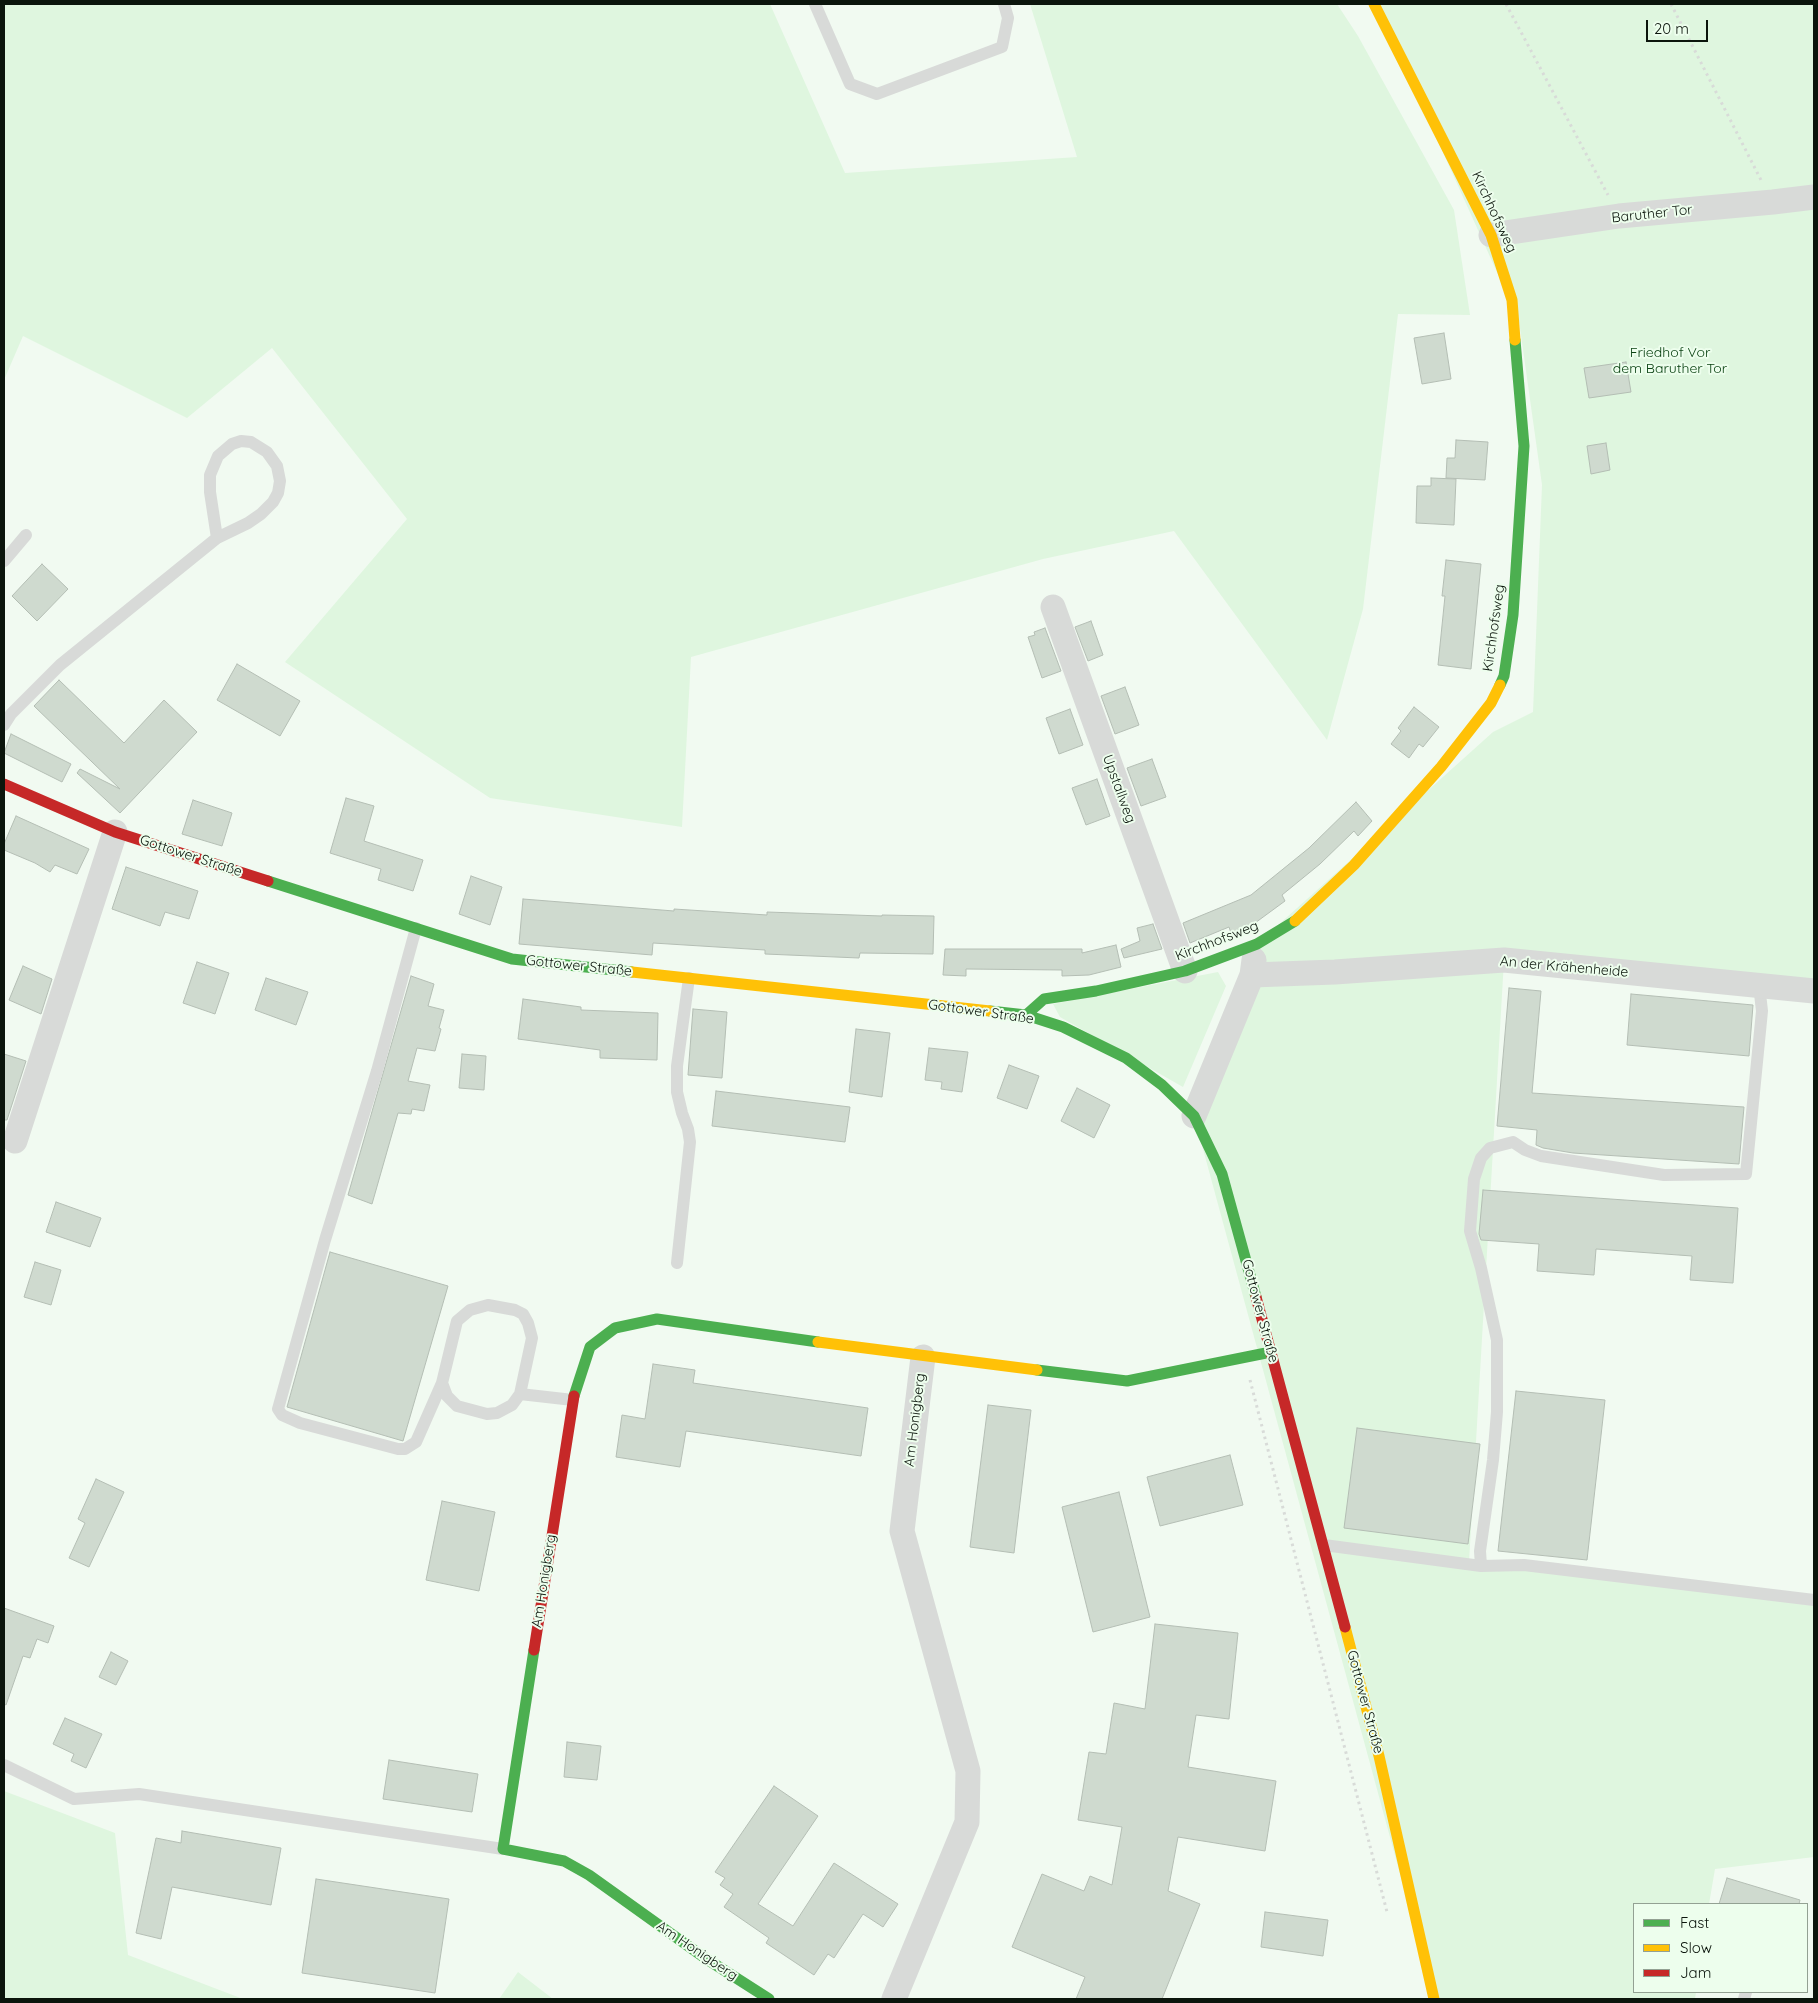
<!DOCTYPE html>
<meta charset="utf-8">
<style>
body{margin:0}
#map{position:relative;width:1818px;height:2003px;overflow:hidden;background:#f1faf1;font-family:Quicksand,sans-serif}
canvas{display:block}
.frame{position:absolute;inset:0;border:5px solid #0b150c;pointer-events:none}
.legend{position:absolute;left:1633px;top:1903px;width:175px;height:90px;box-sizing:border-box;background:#edfeed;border:1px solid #93a193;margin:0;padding:6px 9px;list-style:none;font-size:15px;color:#0b150c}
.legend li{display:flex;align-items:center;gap:10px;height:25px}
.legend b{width:25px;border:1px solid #93a193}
.scale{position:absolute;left:1646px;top:20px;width:62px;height:22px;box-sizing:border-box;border:2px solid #0b150c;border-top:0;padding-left:6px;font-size:15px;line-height:18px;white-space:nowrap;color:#0b150c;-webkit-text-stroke:4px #edfeed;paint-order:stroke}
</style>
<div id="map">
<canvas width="1818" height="2003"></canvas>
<div class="frame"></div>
<ul class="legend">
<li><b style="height:6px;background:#4caf50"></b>Fast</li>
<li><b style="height:6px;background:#ffc107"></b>Slow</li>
<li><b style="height:6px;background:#c62828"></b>Jam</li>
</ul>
<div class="scale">20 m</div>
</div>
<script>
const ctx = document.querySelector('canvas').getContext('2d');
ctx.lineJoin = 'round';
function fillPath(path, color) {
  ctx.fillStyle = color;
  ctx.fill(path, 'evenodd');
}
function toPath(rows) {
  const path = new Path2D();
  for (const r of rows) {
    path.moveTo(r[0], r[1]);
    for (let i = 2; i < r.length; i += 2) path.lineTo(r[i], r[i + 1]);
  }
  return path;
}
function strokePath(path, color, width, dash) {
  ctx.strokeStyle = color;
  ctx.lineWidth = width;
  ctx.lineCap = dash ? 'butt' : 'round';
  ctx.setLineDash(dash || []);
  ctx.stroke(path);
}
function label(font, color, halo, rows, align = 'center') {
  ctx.font = font + ' Quicksand,sans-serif';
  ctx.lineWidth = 4;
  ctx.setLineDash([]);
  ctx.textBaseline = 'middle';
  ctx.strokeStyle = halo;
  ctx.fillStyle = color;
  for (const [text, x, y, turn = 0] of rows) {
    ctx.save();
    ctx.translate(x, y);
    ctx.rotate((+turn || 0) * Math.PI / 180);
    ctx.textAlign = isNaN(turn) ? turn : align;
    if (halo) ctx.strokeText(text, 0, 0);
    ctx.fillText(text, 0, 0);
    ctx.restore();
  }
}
fillPath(toPath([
 [4,4,770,4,845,173,1077,157,1030,4,1337,4,1358,36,1454,210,1470,315,1398,314,1363,609,1327,740,1174,531,1043,559,691,657,682,827,490,798,285,662,407,519,272,348,187,418,23,336,4,380],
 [1376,4,1814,4,1814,991,1504,960,1469,1562,1814,1602,1814,1857,1715,1869,1709,1904,1634,1904,1634,1992,1696,1992,1695,1999,1434,1999,1194,1116,1257,944,1493,732,1533,712,1542,485,1519,321],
 [1218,972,1226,986,1183,1087,1060,1017,1053,1004],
 [4,1791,115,1833,128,1955,243,1999,4,1999],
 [518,1972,553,1999,499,1999]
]), '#dff6df');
const building = toPath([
 [1444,333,1451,379,1422,384,1414,338,1444,333],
 [1626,362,1631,392,1589,398,1584,368,1626,362],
 [1456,440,1488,442,1485,480,1446,478,1447,458,1455,458,1456,440],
 [1606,443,1610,470,1591,474,1587,446,1606,443],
 [1431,478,1456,479,1454,525,1416,523,1417,486,1431,486,1431,478],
 [1446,560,1481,564,1471,669,1438,665,1445,596,1442,596,1446,560],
 [42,564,68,589,37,621,12,596,42,564],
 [1091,621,1103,655,1088,661,1075,627,1091,621],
 [1045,628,1061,671,1042,678,1028,637,1035,635,1034,632,1045,628],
 [237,664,300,701,280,736,217,700,237,664],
 [59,680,124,743,164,700,197,732,120,813,77,773,80,769,120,789,34,706,59,680],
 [1125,687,1139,725,1115,734,1101,696,1125,687],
 [1414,707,1439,727,1423,747,1419,744,1409,758,1391,744,1401,731,1398,728,1414,707],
 [1070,709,1083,745,1059,754,1046,718,1070,709],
 [11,734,71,764,62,782,4,753,11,734],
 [1152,759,1166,797,1141,806,1127,768,1152,759],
 [1097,779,1110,816,1086,825,1072,788,1097,779],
 [346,798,374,806,364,841,423,860,413,891,378,880,381,869,330,853,346,798],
 [193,800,232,813,222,846,182,834,193,800],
 [1356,802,1372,821,1358,836,1354,831,1320,864,1282,895,1285,901,1255,923,1231,933,1229,927,1190,943,1183,923,1251,895,1309,848,1356,802],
 [16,816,89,849,77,874,55,865,50,872,35,863,4,850,4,844,16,816],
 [126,867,198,891,189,919,165,912,160,926,112,909,126,867],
 [471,876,502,887,490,925,459,914,471,876],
 [523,899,674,911,674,909,767,915,767,912,882,916,882,915,934,916,933,954,860,953,859,958,765,954,765,950,653,943,652,955,519,944,523,899],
 [1153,924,1162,949,1124,958,1121,949,1140,941,1137,928,1153,924],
 [1116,945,1121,967,1089,975,1062,976,1062,970,966,969,966,976,943,975,945,949,1082,949,1082,953,1116,945],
 [197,962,229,973,215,1014,183,1003,197,962],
 [23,966,52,979,41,1014,9,1000,23,966],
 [411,976,434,984,428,1006,444,1010,439,1028,441,1029,435,1051,417,1048,408,1081,430,1085,424,1111,412,1109,411,1114,398,1113,372,1204,348,1195,411,976],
 [266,978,308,992,296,1025,255,1010,266,978],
 [1509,988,1541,991,1532,1093,1744,1107,1739,1164,1573,1153,1543,1148,1536,1145,1537,1130,1497,1126,1509,988],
 [1631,994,1753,1005,1749,1056,1627,1045,1631,994],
 [523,999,581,1007,581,1010,658,1013,657,1060,600,1058,600,1050,518,1039,523,999],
 [693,1009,727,1012,722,1078,688,1075,693,1009],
 [856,1029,890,1033,882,1097,849,1092,856,1029],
 [929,1048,968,1052,962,1092,941,1089,942,1082,925,1080,929,1048],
 [4,1054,26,1061,7,1120,4,1120,4,1054],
 [462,1054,486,1056,484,1090,459,1088,462,1054],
 [1009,1065,1039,1076,1027,1109,997,1098,1009,1065],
 [1077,1088,1110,1105,1094,1138,1061,1121,1077,1088],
 [716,1091,850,1107,845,1142,712,1126,716,1091],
 [1483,1190,1738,1208,1733,1283,1690,1280,1692,1256,1596,1249,1594,1275,1537,1271,1539,1244,1481,1240,1479,1234,1483,1190],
 [56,1202,101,1218,90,1247,46,1232,56,1202],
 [330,1252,448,1286,403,1441,287,1407,330,1252],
 [35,1262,61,1270,51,1305,24,1297,35,1262],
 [653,1364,695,1370,693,1383,868,1408,861,1456,686,1431,680,1467,616,1457,622,1415,645,1419,653,1364],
 [1516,1391,1605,1400,1587,1560,1498,1551,1516,1391],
 [988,1405,1031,1410,1014,1553,970,1547,988,1405],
 [1357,1428,1480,1444,1468,1544,1344,1528,1357,1428],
 [1230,1455,1243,1505,1160,1526,1147,1477,1230,1455],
 [96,1479,124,1492,89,1567,69,1558,85,1523,78,1519,96,1479],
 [1119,1492,1150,1617,1093,1632,1062,1507,1119,1492],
 [442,1501,495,1512,479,1591,426,1580,442,1501],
 [4,1608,54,1626,48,1643,37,1639,30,1658,23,1656,6,1705,4,1704,4,1608],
 [1155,1624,1238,1633,1229,1719,1196,1715,1188,1767,1276,1781,1265,1851,1178,1837,1168,1891,1200,1904,1162,1999,1076,1999,1085,1977,1012,1947,1042,1874,1084,1891,1090,1876,1112,1885,1122,1827,1078,1820,1089,1752,1106,1754,1114,1703,1145,1709,1155,1624],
 [111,1652,128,1661,116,1685,99,1677,111,1652],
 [65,1718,102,1734,86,1768,71,1761,74,1754,53,1744,65,1718],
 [567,1742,601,1746,597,1780,564,1777,567,1742],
 [389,1760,478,1774,472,1812,383,1799,389,1760],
 [774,1786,818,1816,758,1904,793,1926,834,1863,898,1904,883,1927,863,1914,834,1958,828,1954,814,1975,766,1943,769,1938,724,1907,733,1894,720,1885,725,1878,715,1872,774,1786],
 [182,1831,281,1848,271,1905,172,1887,161,1939,136,1933,156,1838,181,1843,182,1831],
 [1727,1878,1800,1900,1799,1904,1719,1904,1727,1878],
 [316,1879,449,1899,435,1993,302,1973,316,1879],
 [1265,1912,1328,1920,1323,1956,1261,1947,1265,1912]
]);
fillPath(building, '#cfdacf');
strokePath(building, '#b4beb4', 1);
strokePath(toPath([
 [1506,4,1608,195],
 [1671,4,1761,180],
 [1250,1380,1387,1912]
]), '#d8dbd8', 3, [2.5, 4]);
strokePath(toPath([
 [815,4,850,84,877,94,1002,47,1008,18,1004,4],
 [4,561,26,535],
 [4,725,11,714,60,665,217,538,248,523,261,514,273,502,278,493,280,481,277,466,267,452,251,442,241,441,232,444,218,456,210,475,210,492,217,538],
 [416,928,377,1071,325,1240,278,1409,282,1415,300,1423,398,1449,405,1449,416,1442,442,1383],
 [677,1263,690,1142,688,1129,682,1113,677,1092,677,1066,689,978],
 [488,1305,515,1310,523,1314,528,1323,532,1338,520,1394,512,1405,497,1413,487,1414,457,1406,447,1396,442,1383,457,1321,470,1310,488,1305],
 [520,1394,573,1400],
 [1324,1545,1481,1566,1524,1565,1814,1600],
 [1481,1566,1480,1551,1493,1460,1497,1412,1497,1340,1481,1268,1470,1231,1474,1179,1481,1158,1490,1148,1513,1142,1525,1150,1541,1156,1664,1175,1746,1174,1762,1011,1759,985],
 [4,1765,74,1799,139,1794,503,1849],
 [1744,1999,1746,1992]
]), '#d8dad8', 12);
strokePath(toPath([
 [1491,235,1619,216,1773,202,1814,197],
 [1053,607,1185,971],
 [1252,975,1335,972,1504,960,1814,991],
 [1194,1116,1252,975,1254,960],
 [15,1141,115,832],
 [894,1999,967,1822,968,1771,902,1531,923,1357]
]), '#d8dad8', 25);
strokePath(toPath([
 [1500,685,1504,676,1513,615,1524,446,1515,340],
 [268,881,512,959,632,972],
 [990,1011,1026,1015,1063,1027,1126,1058,1162,1085,1194,1116,1222,1174,1256,1297],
 [1026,1015,1044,999,1096,991,1185,971,1257,944,1295,921],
 [1037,1370,1127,1381,1271,1352],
 [574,1396,590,1347,615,1328,657,1319,818,1342],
 [534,1650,503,1849,564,1861,589,1875,705,1958,769,1999]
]), '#4caf50', 11);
strokePath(toPath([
 [1374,4,1491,235,1512,300,1515,340],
 [1295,921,1354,865,1441,767,1491,703,1500,685],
 [632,972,990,1011],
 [818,1342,1037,1370],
 [1345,1627,1379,1756,1434,1999]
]), '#ffc107', 11);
strokePath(toPath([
 [4,784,115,832,268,881],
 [1256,1297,1345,1627],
 [534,1650,574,1396]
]), '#c62828', 11);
label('14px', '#0b150c', '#edfeed', [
 ["Kirchhofsweg",1494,212,65],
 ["Baruther Tor",1652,214,-6],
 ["Kirchhofsweg",1494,628,-82],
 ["Upstallweg",1119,789,70],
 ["Gottower Straße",191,856,18],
 ["Kirchhofsweg",1217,941,-21],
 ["Gottower Straße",579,966,6],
 ["An der Krähenheide",1564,967,5],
 ["Gottower Straße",981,1012,8],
 ["Gottower Straße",1260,1311,75],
 ["Am Honigberg",915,1420,-83],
 ["Am Honigberg",544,1581,-81],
 ["Gottower Straße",1365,1702,75],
 ["Am Honigberg",697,1951,34]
]);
label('14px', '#0a4212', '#edfeed', [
 ["Friedhof Vor",1670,353],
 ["dem Baruther Tor",1670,369]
]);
</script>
